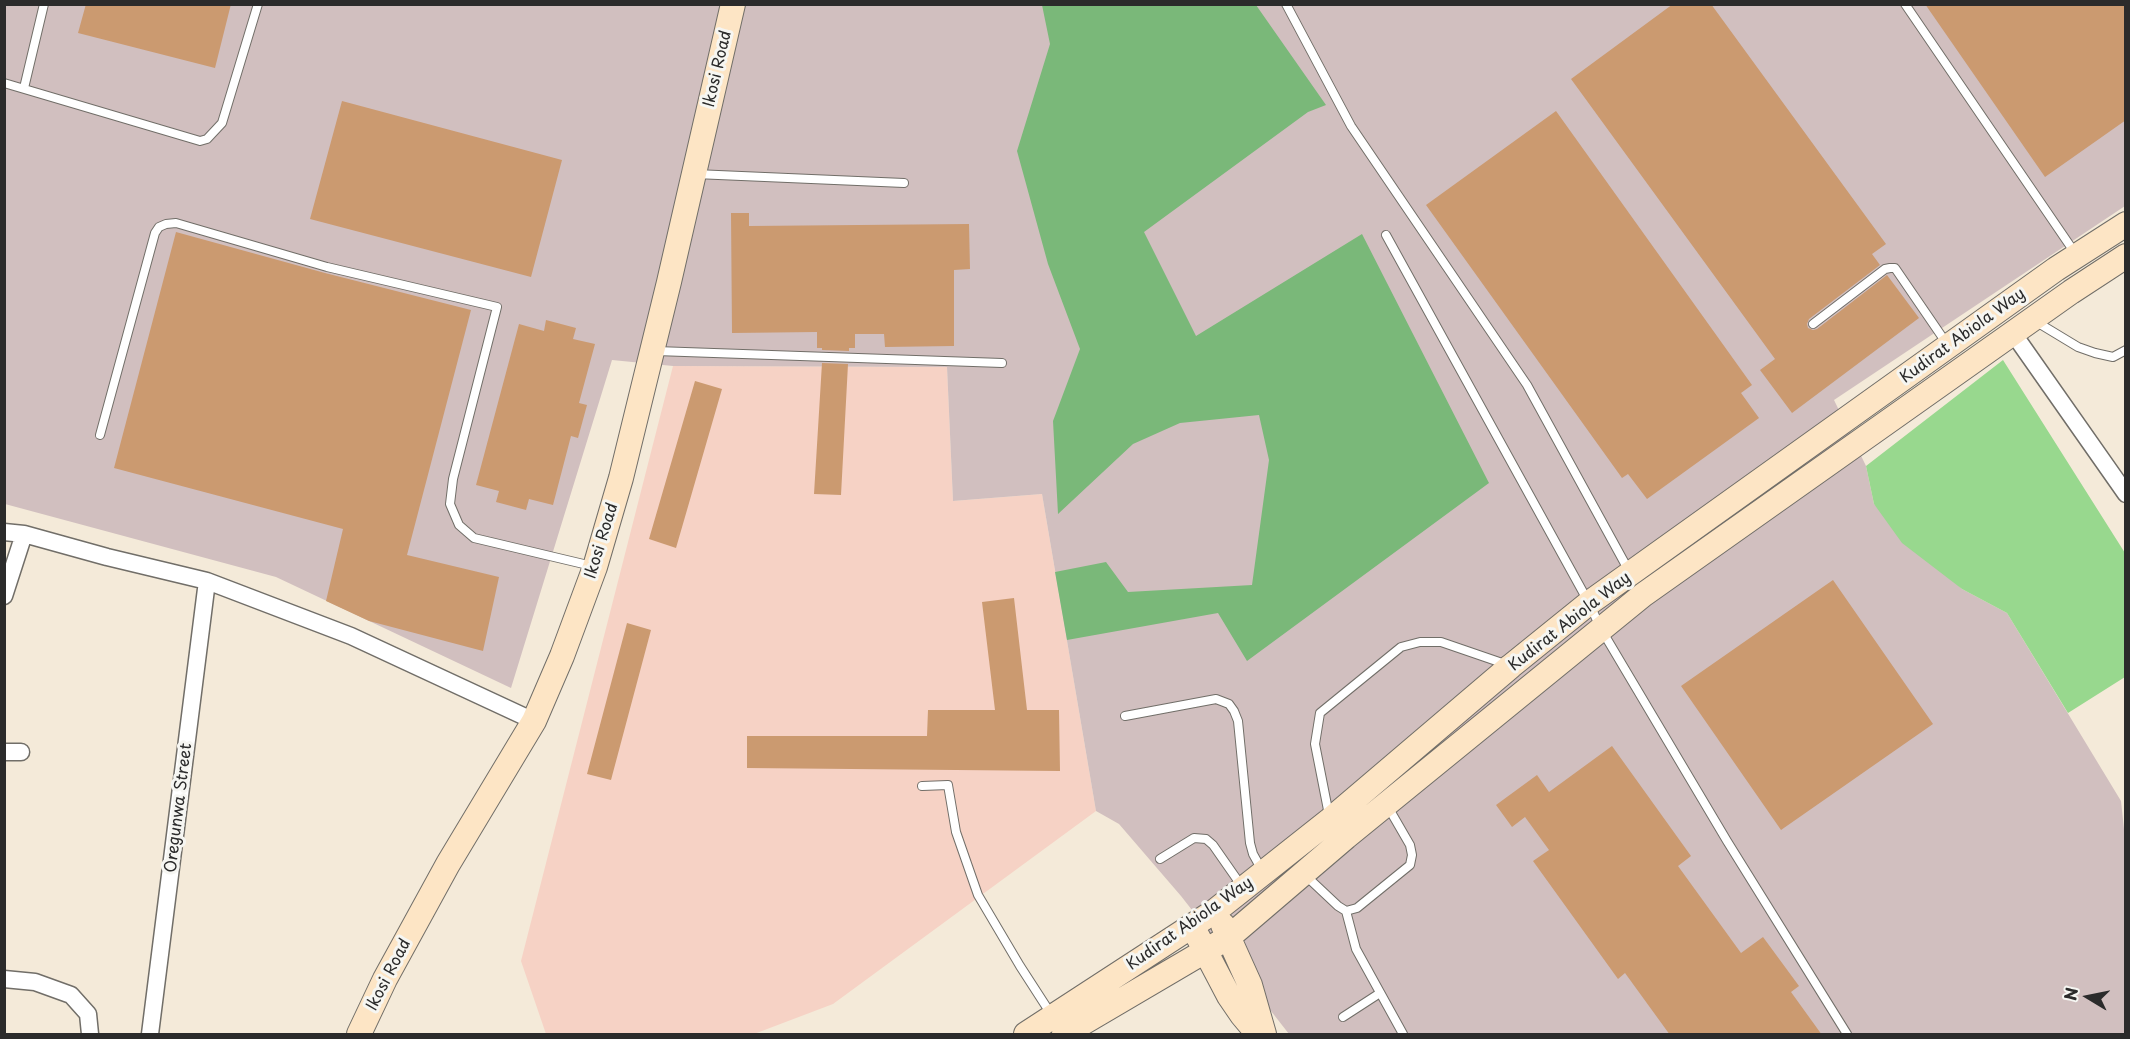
<!DOCTYPE html>
<style>
body{margin:0}
#map{position:relative;width:2130px;height:1039px;overflow:hidden;background:#f4ead9;font-family:"Playpen Sans",sans-serif}
canvas{display:block}
.frame{position:absolute;inset:0;border:6px solid #2b2b2b;pointer-events:none}
.north{position:absolute;left:2058px;top:967px;width:60px;height:60px;-webkit-text-stroke:4px #f6f6f2;paint-order:stroke;rotate:280deg;font-size:16px;font-weight:700;line-height:24px;text-align:center;color:#2b2b2b}
.north::after{content:'';display:block;margin:auto;width:21px;height:27px;background:#2b2b2b;clip-path:polygon(50% 0,100% 100%,50% 72%,0 100%)}
</style>
<div id="map">
<canvas width="2130" height="1039"></canvas>
<div class="frame"></div>
<div class="north">N</div>
</div>
<script>
const ctx = document.querySelector('canvas').getContext('2d');
ctx.lineJoin = 'round';
function fillPath(path, color) {
  ctx.fillStyle = color;
  ctx.fill(path, 'evenodd');
}
function toPath(rows) {
  const path = new Path2D();
  for (const r of rows) {
    path.moveTo(r[0], r[1]);
    for (let i = 2; i < r.length; i += 2) path.lineTo(r[i], r[i + 1]);
  }
  return path;
}
function strokePath(path, color, width, dash) {
  ctx.strokeStyle = color;
  ctx.lineWidth = width;
  ctx.lineCap = dash ? 'butt' : 'round';
  ctx.setLineDash(dash || []);
  ctx.stroke(path);
}
function label(font, color, halo, rows, align = 'center') {
  ctx.font = font + ' "Playpen Sans",sans-serif';
  ctx.lineWidth = 6;
  ctx.setLineDash([]);
  ctx.textBaseline = 'middle';
  ctx.strokeStyle = halo;
  ctx.fillStyle = color;
  for (const [text, x, y, turn = 0] of rows) {
    ctx.save();
    ctx.translate(x, y);
    ctx.rotate((+turn || 0) * Math.PI / 180);
    ctx.textAlign = isNaN(turn) ? turn : align;
    if (halo) ctx.strokeText(text, 0, 0);
    ctx.fillText(text, 0, 0);
    ctx.restore();
  }
}
fillPath(toPath([
 [673,366,947,367,953,501,1042,494,1096,811,833,1004,754,1034,546,1034,521,961]
]), '#f6d2c5');
fillPath(toPath([
 [4,5,2125,5,2125,206,1834,400,1866,466,1874,504,1962,589,2007,613,2121,801,2126,848,2125,1034,1289,1034,1181,896,1119,824,1096,811,1042,494,953,501,947,367,673,366,612,360,511,688,276,577,5,504]
]), '#d1bfbf');
fillPath(toPath([
 [2003,360,2125,553,2125,677,2068,713,2007,613,1962,589,1902,543,1874,504,1866,466]
]), '#98d88e');
fillPath(toPath([
 [1042,5,1256,5,1326,105,1308,112,1144,232,1196,336,1362,234,1489,483,1247,661,1218,613,1067,640,1055,572,1106,562,1128,592,1252,585,1269,460,1259,415,1180,423,1133,444,1058,514,1053,421,1080,349,1048,264,1017,151,1050,44]
]), '#7ab879');
fillPath(toPath([
 [86,4,231,4,215,68,78,33],
 [1673,4,1711,4,1886,244,1872,254,1880,265,1809,319,1807,324,1808,328,1813,330,1817,329,1887,275,1919,318,1792,413,1760,370,1775,359,1571,79],
 [1925,4,2126,4,2126,120,2045,177],
 [342,101,562,160,531,277,310,219],
 [1556,111,1752,385,1741,393,1759,418,1647,499,1628,474,1622,478,1426,205],
 [731,213,749,213,749,226,969,224,970,269,954,270,954,346,885,347,884,334,855,334,855,348,849,348,849,351,822,350,822,348,817,348,817,332,732,333],
 [176,232,325,273,471,310,407,555,499,577,483,651,369,621,326,601,343,529,114,468],
 [546,320,576,328,573,339,595,344,579,403,587,405,578,438,571,436,553,505,529,499,526,510,496,502,499,491,476,485,519,324,544,331],
 [822,363,848,364,841,495,814,494],
 [695,381,722,389,676,548,649,539],
 [1833,580,1933,724,1781,830,1681,686],
 [1014,598,1027,710,1059,710,1060,771,747,768,747,736,927,736,928,710,995,710,982,602],
 [627,623,651,630,611,780,587,774],
 [1612,746,1691,856,1678,866,1741,953,1763,937,1799,986,1791,992,1822,1035,1670,1035,1625,973,1618,979,1533,861,1549,850,1525,817,1512,827,1496,805,1537,775,1549,792]
]), '#cb9a70');
const lane = toPath([
 [1286,4,1351,126,1527,385,1629,571],
 [1905,4,2075,253],
 [4,83,200,141,207,139,222,123,258,4],
 [24,88,44,4],
 [695,174,904,183],
 [1386,235,1589,603,1601,629,1727,841,1847,1034],
 [2035,321,2078,347,2095,353,2113,357,2126,350],
 [1813,324,1885,269,1890,268,1895,268,1947,344],
 [656,351,1002,363],
 [100,435,155,233,159,227,166,224,176,223,327,267,497,307,453,479,450,504,459,525,474,538,592,566],
 [1125,716,1216,699,1229,704,1234,711,1238,721,1250,843,1253,854,1263,872],
 [922,786,948,785,956,832,978,895,1020,966,1051,1014],
 [1329,815,1315,744,1320,713,1401,647,1420,642,1441,642,1508,665],
 [1160,859,1194,838,1206,839,1213,845,1243,888],
 [1304,874,1338,906,1346,911,1357,908,1410,865,1412,855,1410,845,1388,807],
 [1346,911,1356,949,1403,1034],
 [1343,1017,1380,993]
]);
const street = toPath([
 [2013,333,2126,494],
 [4,532,24,534,107,557,207,581,351,636,534,721],
 [4,596,24,534],
 [4,752,21,752],
 [4,979,35,982,71,995,88,1014,90,1034],
 [150,1034,207,581]
]);
const secondary = toPath([
 [1223,925,1250,985,1264,1034],
 [1198,937,1229,996,1242,1015,1258,1034],
 [359,1034,385,979,448,864,534,721,562,656,595,567,621,478,669,282,733,4],
 [1026,1034,1215,911,1330,820,1511,666,1589,603,2056,269,2126,224],
 [1064,1034,1229,937,1346,837,1643,595,2071,292,2126,256]
]);
strokePath(lane, '#716e68', 10);
strokePath(street, '#716e68', 19);
strokePath(secondary, '#716e68', 26);
strokePath(lane, '#fff', 8);
strokePath(street, '#fff', 16);
strokePath(secondary, '#fde5c5', 24);
label('16px', '#2b2b2b', '#f6f6f2', [
 ["Ikosi Road",718,69,-77],
 ["Kudirat Abiola Way",1963,336,-36],
 ["Ikosi Road",602,541,-73],
 ["Kudirat Abiola Way",1570,622,-38],
 ["Oregunwa Street",179,808,-83],
 ["Kudirat Abiola Way",1190,924,-35],
 ["Ikosi Road",389,975,-63]
]);
</script>
